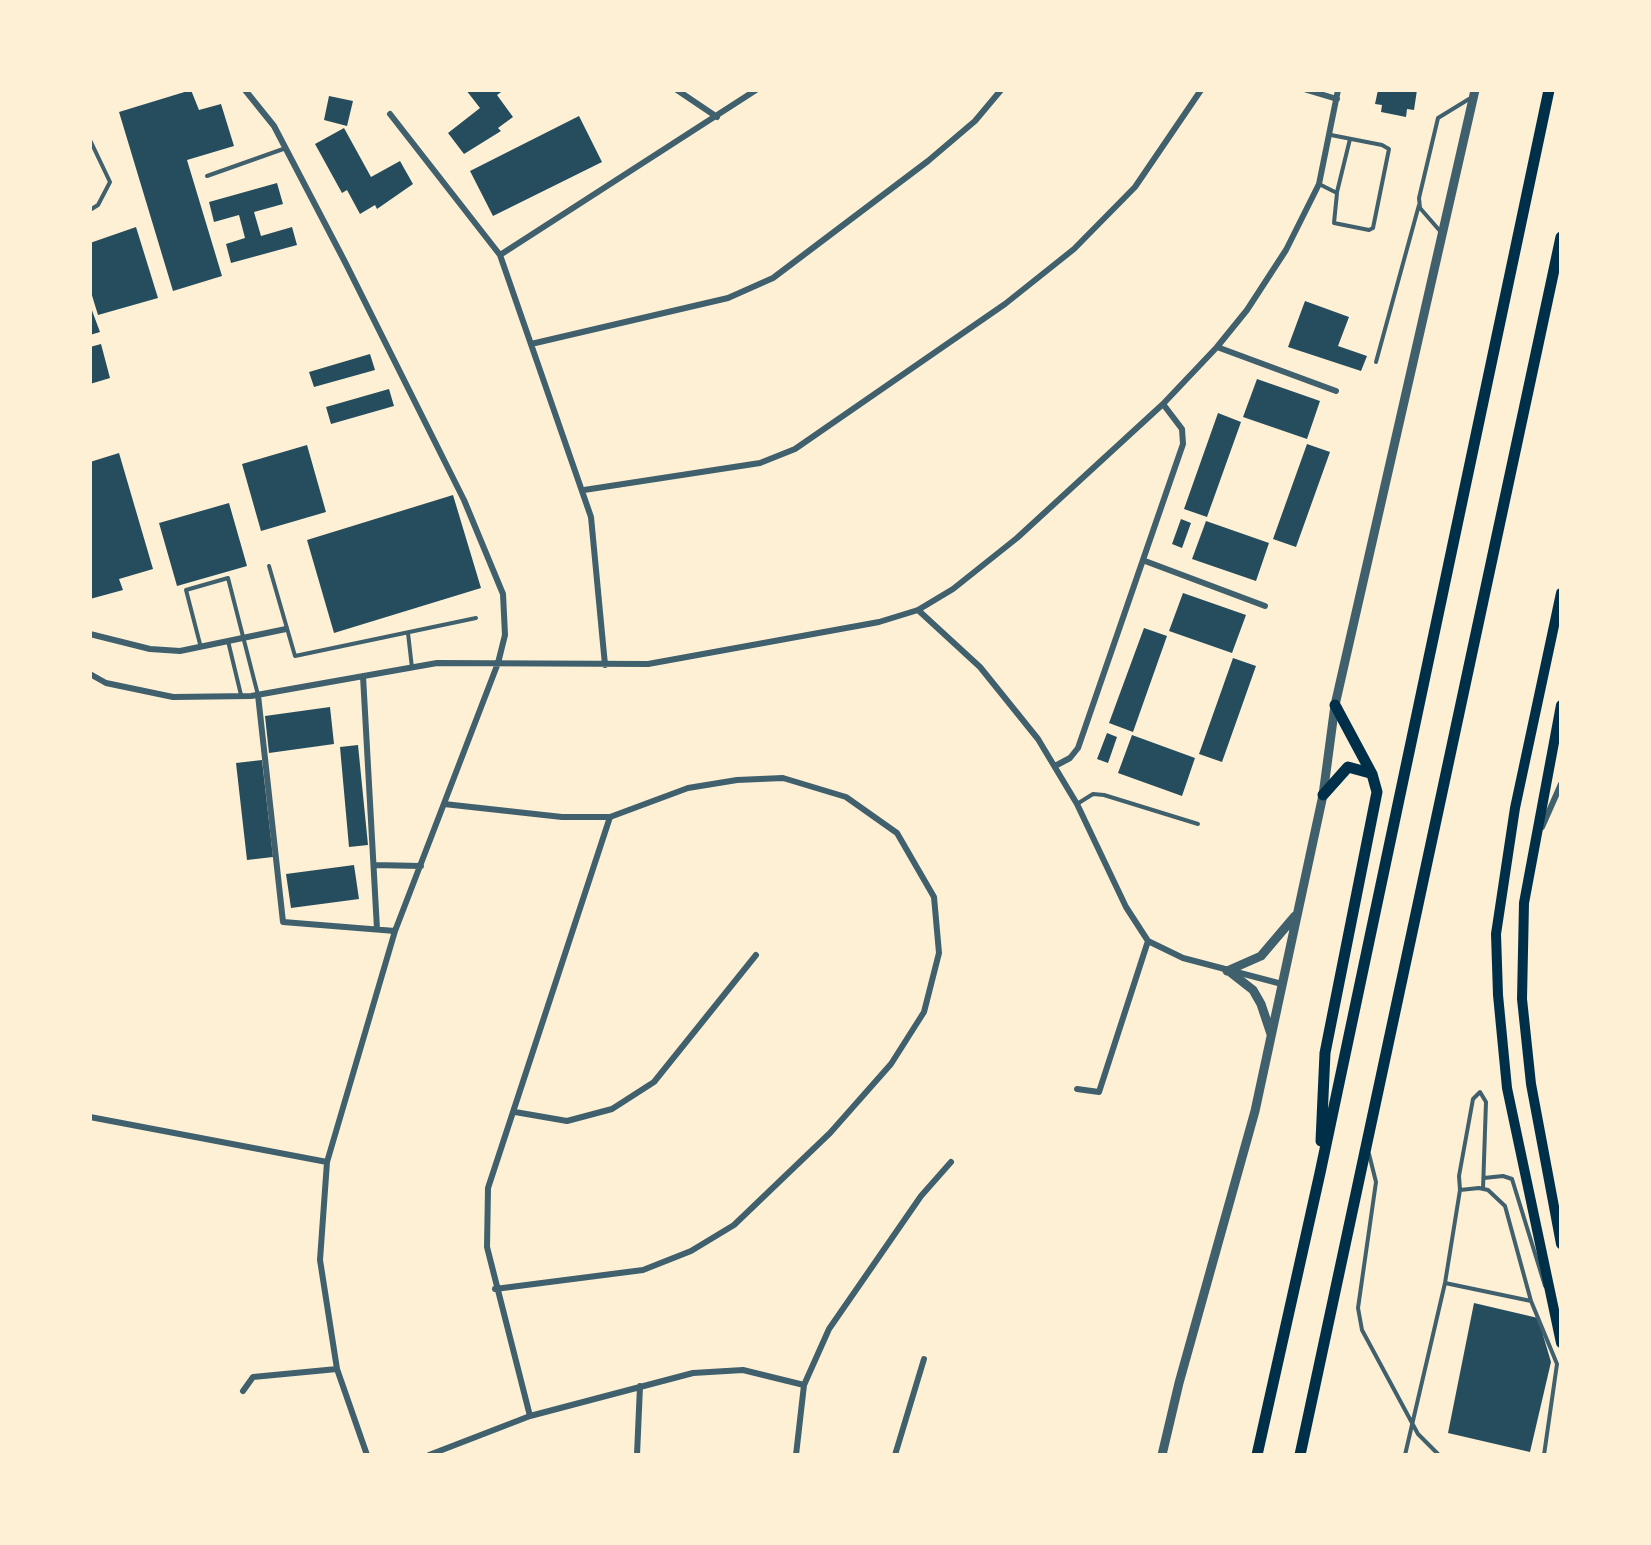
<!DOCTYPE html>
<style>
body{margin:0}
#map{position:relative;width:1651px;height:1545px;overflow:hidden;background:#fdf0d5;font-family:"Titillium Web",sans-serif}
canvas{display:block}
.frame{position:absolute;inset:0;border:92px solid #fdf0d5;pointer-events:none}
</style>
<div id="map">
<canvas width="1651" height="1545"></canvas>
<div class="frame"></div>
</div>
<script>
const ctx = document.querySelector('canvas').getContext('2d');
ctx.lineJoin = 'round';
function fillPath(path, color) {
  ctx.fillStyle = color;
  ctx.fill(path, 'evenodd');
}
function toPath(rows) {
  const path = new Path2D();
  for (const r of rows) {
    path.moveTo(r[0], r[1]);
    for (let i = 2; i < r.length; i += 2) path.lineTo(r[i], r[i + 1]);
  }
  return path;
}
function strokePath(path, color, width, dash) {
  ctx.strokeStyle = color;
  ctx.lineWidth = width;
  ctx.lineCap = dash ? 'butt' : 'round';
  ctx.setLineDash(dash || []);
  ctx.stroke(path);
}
fillPath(toPath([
 [191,90,199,110,221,104,234,146,187,160,222,276,173,291,119,112],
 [466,90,504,90,497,95,513,117,498,128,501,131,464,154,448,133,480,108],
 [1378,90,1417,90,1414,110,1407,109,1406,117,1381,112,1382,105,1375,104],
 [329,96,353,101,347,126,324,120],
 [579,116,602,162,493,216,470,171],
 [344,128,371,177,400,161,413,184,377,209,375,205,360,214,347,190,342,193,315,144],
 [277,183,283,204,254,212,261,236,292,227,297,245,231,263,226,244,245,238,239,215,214,222,209,202],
 [136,227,158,298,98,315,90,289,90,243],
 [1305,301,1349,317,1338,346,1367,356,1361,371,1288,347],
 [90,305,100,332,90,335],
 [101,344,110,378,90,384,90,347],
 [370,354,375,370,314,387,309,372],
 [1257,379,1320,401,1307,439,1243,417],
 [389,389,394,406,331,424,326,407],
 [1218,413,1241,422,1207,517,1184,509],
 [1307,444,1330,452,1296,547,1273,539],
 [307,445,326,512,261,531,242,464],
 [119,453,153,569,119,579,123,590,90,599,90,462],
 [453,495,481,588,334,633,307,540],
 [229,503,247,566,177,586,159,523],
 [1181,519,1191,523,1182,548,1172,544],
 [1206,521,1269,543,1256,581,1192,559],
 [1183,593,1246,615,1232,653,1169,631],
 [1144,628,1167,636,1133,732,1109,723],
 [1233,658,1256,666,1222,762,1199,754],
 [330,707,334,744,269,753,265,716],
 [1107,733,1117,737,1108,763,1097,759],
 [1132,735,1195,758,1182,796,1118,773],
 [358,745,368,845,349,847,340,747],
 [262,760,273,857,247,860,236,763],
 [354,865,359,899,291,908,286,874],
 [1474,1303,1538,1318,1551,1362,1530,1452,1448,1433]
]), '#264d5e');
strokePath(toPath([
 [90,140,110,182,98,205,90,210],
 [207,176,286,148],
 [1319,184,1337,193,1334,223,1369,230,1373,228,1389,149,1382,145,1331,135],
 [1337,192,1350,139],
 [1440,231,1420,208,1419,198,1438,118,1469,99],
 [1376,362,1419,205],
 [269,566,295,656,476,618],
 [408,633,412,668],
 [228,641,241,695],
 [200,644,186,590,228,578,258,695],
 [1077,804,1093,794,1104,795,1198,824],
 [1369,1154,1376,1182,1358,1308,1362,1330,1418,1434,1439,1455],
 [1484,1178,1503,1176,1512,1179,1545,1286],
 [1460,1190,1459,1176,1473,1099,1480,1092,1486,1102,1483,1189],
 [1445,1283,1531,1301],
 [1405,1455,1445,1283,1460,1190,1479,1188,1488,1190,1505,1206,1531,1301,1557,1364,1544,1455]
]), '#3f606c', 4);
strokePath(toPath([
 [245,90,274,126,345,262,464,500,503,594,505,635,498,663,395,931,327,1162,320,1260,337,1369,367,1455],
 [677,90,717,117],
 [1307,90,1337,99],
 [390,114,500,255,591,517,605,665],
 [500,255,756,90],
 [531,344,728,298,773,278,928,161,975,121,1001,90],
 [1217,347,1336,391],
 [584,490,760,463,795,449,1005,304,1074,249,1135,187,1201,90],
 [1145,561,1265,606],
 [918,610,980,667,1038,739,1077,804,1126,907,1148,941,1183,958,1282,984],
 [90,634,150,649,180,651,286,629],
 [90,674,106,683,173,697,251,696,437,663,648,664,879,622,918,610,953,589,1017,538,1163,404,1217,347,1247,310,1286,250,1319,184,1338,90],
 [363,676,377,929],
 [258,695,283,922,395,931],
 [1055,766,1070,758,1078,748,1183,444,1182,429,1163,404],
 [444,804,562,817,610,817,688,788,737,780,783,778,846,797,897,833,934,897,939,953,924,1012,891,1064,830,1133,734,1225,691,1251,643,1270,495,1289],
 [1542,827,1561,784],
 [374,865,421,866],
 [1077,1089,1099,1092,1148,941],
 [515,1112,567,1121,612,1109,654,1082,756,955],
 [90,1117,327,1162],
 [243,1391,253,1377,337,1369],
 [530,1416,487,1247,488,1188,610,817],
 [429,1455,530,1416,693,1373,743,1370,804,1385],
 [637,1455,640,1386],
 [796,1455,804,1385,829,1329,921,1196,951,1162],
 [895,1455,924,1359]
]), '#3f606c', 6);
strokePath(toPath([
 [1227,971,1261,956,1295,916],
 [1230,972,1253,990,1261,1004,1271,1034],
 [1162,1455,1179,1383,1255,1111,1323,795,1335,705,1475,90]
]), '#3f606c', 9);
strokePath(toPath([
 [1561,593,1515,808,1496,934,1498,995,1507,1088,1561,1343],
 [1561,705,1524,903,1522,999,1531,1084,1561,1244]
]), '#003049', 10);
strokePath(toPath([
 [1323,795,1348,767,1370,773],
 [1321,1141,1325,1053,1377,792,1372,774,1335,705],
 [1257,1455,1320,1173,1549,90],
 [1300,1455,1561,237]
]), '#003049', 11);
</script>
